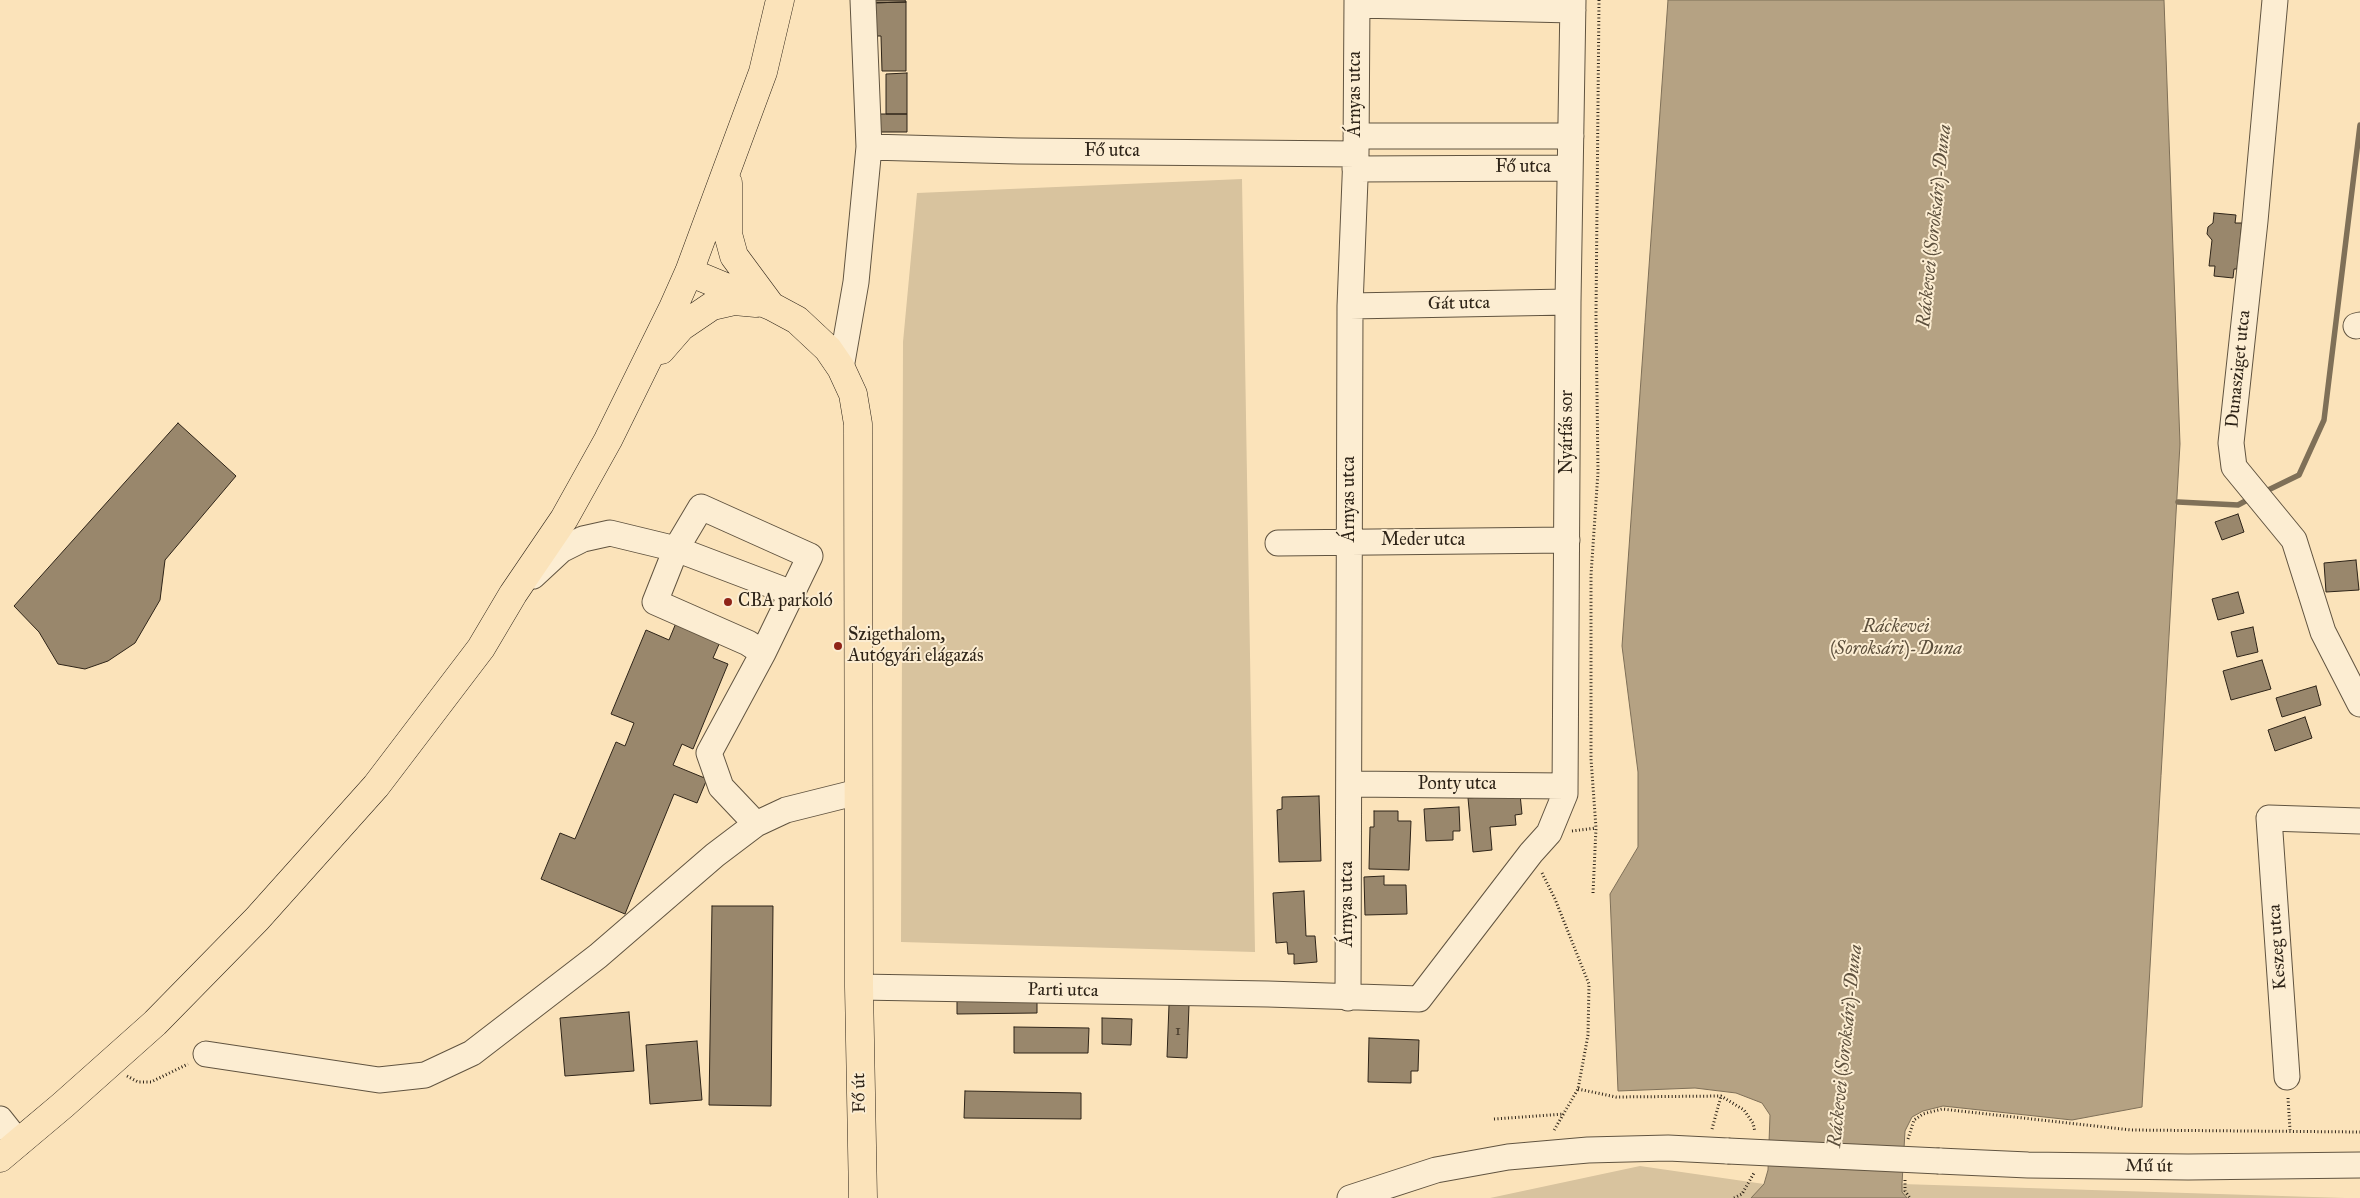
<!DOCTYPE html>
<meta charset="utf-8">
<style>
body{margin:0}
canvas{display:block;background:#fbe3ba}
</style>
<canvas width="2360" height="1198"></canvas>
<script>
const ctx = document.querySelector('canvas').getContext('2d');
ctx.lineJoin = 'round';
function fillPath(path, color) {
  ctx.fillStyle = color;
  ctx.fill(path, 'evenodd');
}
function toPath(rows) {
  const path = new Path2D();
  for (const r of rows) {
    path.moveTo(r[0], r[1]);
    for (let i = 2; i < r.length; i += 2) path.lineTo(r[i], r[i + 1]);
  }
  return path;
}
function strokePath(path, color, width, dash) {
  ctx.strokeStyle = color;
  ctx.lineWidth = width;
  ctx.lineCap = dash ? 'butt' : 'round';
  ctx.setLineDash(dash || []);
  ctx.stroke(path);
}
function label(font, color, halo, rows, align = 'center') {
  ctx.font = font + ' "IM FELL Great Primer",serif';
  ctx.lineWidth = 4;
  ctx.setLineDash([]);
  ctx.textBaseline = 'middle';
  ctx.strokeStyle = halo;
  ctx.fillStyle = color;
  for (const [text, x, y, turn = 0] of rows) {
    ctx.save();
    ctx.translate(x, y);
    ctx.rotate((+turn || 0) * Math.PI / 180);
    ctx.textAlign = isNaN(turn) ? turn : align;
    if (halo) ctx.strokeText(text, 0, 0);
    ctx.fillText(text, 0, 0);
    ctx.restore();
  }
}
fillPath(toPath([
 [1242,179,1255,952,901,942,903,342,917,193],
 [1640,1166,1764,1184,1902,1191,1902,1184,2345,1198,1490,1198]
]), '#d8c39e');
const water = toPath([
 [1668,0,2164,0,2180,444,2142,1107,2072,1120,1943,1106,1923,1111,1912,1117,1905,1131,1902,1184,1902,1192,1907,1198,1751,1198,1764,1184,1768,1170,1770,1115,1762,1103,1736,1093,1695,1088,1618,1091,1610,894,1638,847,1638,772,1622,646,1668,0]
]);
fillPath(water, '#b5a283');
strokePath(water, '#7f7058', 1);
strokePath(toPath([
 [2262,493,2299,475,2324,420,2360,125],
 [2178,502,2238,505,2251,498]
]), '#7f7058', 5.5);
const building = toPath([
 [869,0,905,0,906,2,869,3,869,0],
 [906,2,906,71,882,71,881,36,869,36,869,3,906,2],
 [907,73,907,114,886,114,886,74,907,73],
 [874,114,907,114,907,132,874,132,874,114],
 [2214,213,2236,215,2235,223,2242,223,2237,269,2234,269,2233,278,2214,276,2215,266,2209,266,2212,240,2207,234,2208,227,2213,223,2214,213],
 [178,423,236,476,165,560,160,600,135,643,108,661,85,669,58,664,39,632,14,606,178,423],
 [2238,514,2244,532,2222,540,2215,522,2238,514],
 [2356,560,2359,590,2326,592,2324,563,2356,560],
 [2238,592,2244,613,2218,620,2212,599,2238,592],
 [676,623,720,642,713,658,728,664,693,749,682,744,673,765,707,779,697,803,674,794,625,914,541,879,560,833,575,839,616,742,625,746,634,723,611,714,646,630,669,640,676,623],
 [2253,627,2258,652,2237,657,2231,632,2253,627],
 [2262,660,2271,689,2231,700,2223,671,2262,660],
 [2316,686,2321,705,2282,717,2276,698,2316,686],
 [2305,717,2312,738,2275,751,2268,730,2305,717],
 [1520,794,1522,814,1515,815,1516,825,1490,827,1492,850,1473,852,1468,798,1520,794],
 [1319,796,1321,861,1279,862,1277,810,1282,809,1282,797,1319,796],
 [1459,807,1460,831,1453,831,1453,840,1426,841,1424,809,1459,807],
 [1374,811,1398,811,1398,821,1411,821,1409,870,1369,869,1370,827,1374,827,1374,811],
 [1384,876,1384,885,1406,885,1407,914,1365,915,1364,877,1384,876],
 [1304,891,1306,936,1315,936,1317,962,1294,964,1294,954,1288,954,1287,942,1276,943,1273,893,1304,891],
 [712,906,773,906,771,1106,709,1105,712,906],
 [957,1001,1037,1001,1037,1013,957,1014,957,1001],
 [1169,1005,1189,1005,1187,1058,1167,1057,1169,1005],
 [629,1012,634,1071,565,1076,560,1018,629,1012],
 [1102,1018,1132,1019,1131,1045,1102,1044,1102,1018],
 [1014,1027,1089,1028,1088,1053,1014,1053,1014,1027],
 [1369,1038,1419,1040,1418,1071,1411,1071,1411,1083,1368,1082,1369,1038],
 [697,1041,702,1100,650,1104,646,1045,697,1041],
 [965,1091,1081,1093,1081,1119,964,1118,965,1091]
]);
fillPath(building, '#99876c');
strokePath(building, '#2e2418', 1);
const minor = toPath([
 [2275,0,2255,221,2231,443,2234,467,2294,540,2323,632,2360,704],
 [1357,5,1573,10],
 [1356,136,1571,136],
 [869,147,1018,151,1356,154],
 [1355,169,1570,168],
 [1350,306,1568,302],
 [2356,326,2360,325],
 [841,368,856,282,869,147,863,0],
 [1278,543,1567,540],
 [533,576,561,550,583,539,610,533,676,549,792,593],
 [1349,784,1565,786],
 [756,824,721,787,709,753,763,653,810,556,701,507,676,549,655,602,748,643,763,653],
 [859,987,1268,994,1419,999,1531,853,1549,833,1565,794,1568,302,1573,0],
 [1348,998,1350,306,1356,154,1357,0],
 [206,1054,379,1080,425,1075,472,1053,598,956,715,855,756,824,786,810,858,792],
 [2287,1077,2269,818,2360,821],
 [0,1119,19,1143],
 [1939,1161,2028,1165,2188,1167,2360,1165],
 [1350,1198,1436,1170,1508,1157,1588,1150,1668,1148,1728,1151]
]);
const major = toPath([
 [728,183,728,234,734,256,771,306],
 [689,272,771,306,797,320,828,349,841,368,853,394,858,424,859,987,863,1198],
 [661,350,681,327,712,306,734,301,756,303],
 [0,1158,63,1105,155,1023,257,919,376,786,481,648,513,594,564,519,608,440,673,308,689,272,763,72,780,0]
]);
strokePath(minor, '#615440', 27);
strokePath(major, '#2e2418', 29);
strokePath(toPath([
 [1572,831,1596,828],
 [1542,873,1555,899,1589,984,1588,1035,1578,1089,1553,1132],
 [1593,893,1596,828,1591,759,1591,575,1598,472,1596,315,1599,0],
 [127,1076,138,1082,151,1082,188,1064],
 [1578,1089,1616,1097,1721,1096,1744,1110,1753,1123,1755,1132],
 [2288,1098,2290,1130],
 [1494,1119,1564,1114],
 [1712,1129,1721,1096],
 [1908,1139,1914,1120,1923,1114,1942,1109,2131,1130,2360,1132],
 [1905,1180,1905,1191,1910,1198],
 [1734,1198,1742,1194,1754,1173]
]), '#2e2418', 3, [1, 2.5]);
strokePath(minor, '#fcedd2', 25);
strokePath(major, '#fbe3ba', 28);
const minorBridge = toPath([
 [1728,1151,1939,1161]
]);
strokePath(minorBridge, '#615440', 27, []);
strokePath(minorBridge, '#fcedd2', 25);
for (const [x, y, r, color] of [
 [728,602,5,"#8f2418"],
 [838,646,5,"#8f2418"]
]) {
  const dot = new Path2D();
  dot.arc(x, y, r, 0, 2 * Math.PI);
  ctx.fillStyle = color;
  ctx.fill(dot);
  strokePath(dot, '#fcedd2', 2);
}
label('15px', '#493d2d', null, [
 ["1",1178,1031]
]);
label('18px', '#2e2418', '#fcedd2', [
 ["Árnyas utca",1356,94,-90],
 ["Fő utca",1112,152],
 ["Fő utca",1523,168],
 ["Gát utca",1459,304,-1],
 ["Dunasziget utca",2239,369,-84],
 ["Nyárfás sor",1568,432,-90],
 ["Árnyas utca",1350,499,-90],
 ["Meder utca",1423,541],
 ["Ponty utca",1457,785],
 ["Árnyas utca",1348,904,-90],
 ["Keszeg utca",2278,947,-94],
 ["Parti utca",1063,991,1],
 ["Fő út",860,1093,-91],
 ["Mű út",2149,1167,1]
]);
label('18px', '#2e2418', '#fcedd2', [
 ["CBA parkoló",738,602],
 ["Szigethalom,",848,636],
 ["Autógyári elágazás",848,657]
], 'left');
label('italic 19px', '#5d503d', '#fcedd2', [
 ["Ráckevei (Soroksári)-Duna",1935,226,-84],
 ["Ráckevei",1896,627],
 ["(Soroksári)-Duna",1896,649],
 ["Ráckevei (Soroksári)-Duna",1846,1046,-84]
]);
</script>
